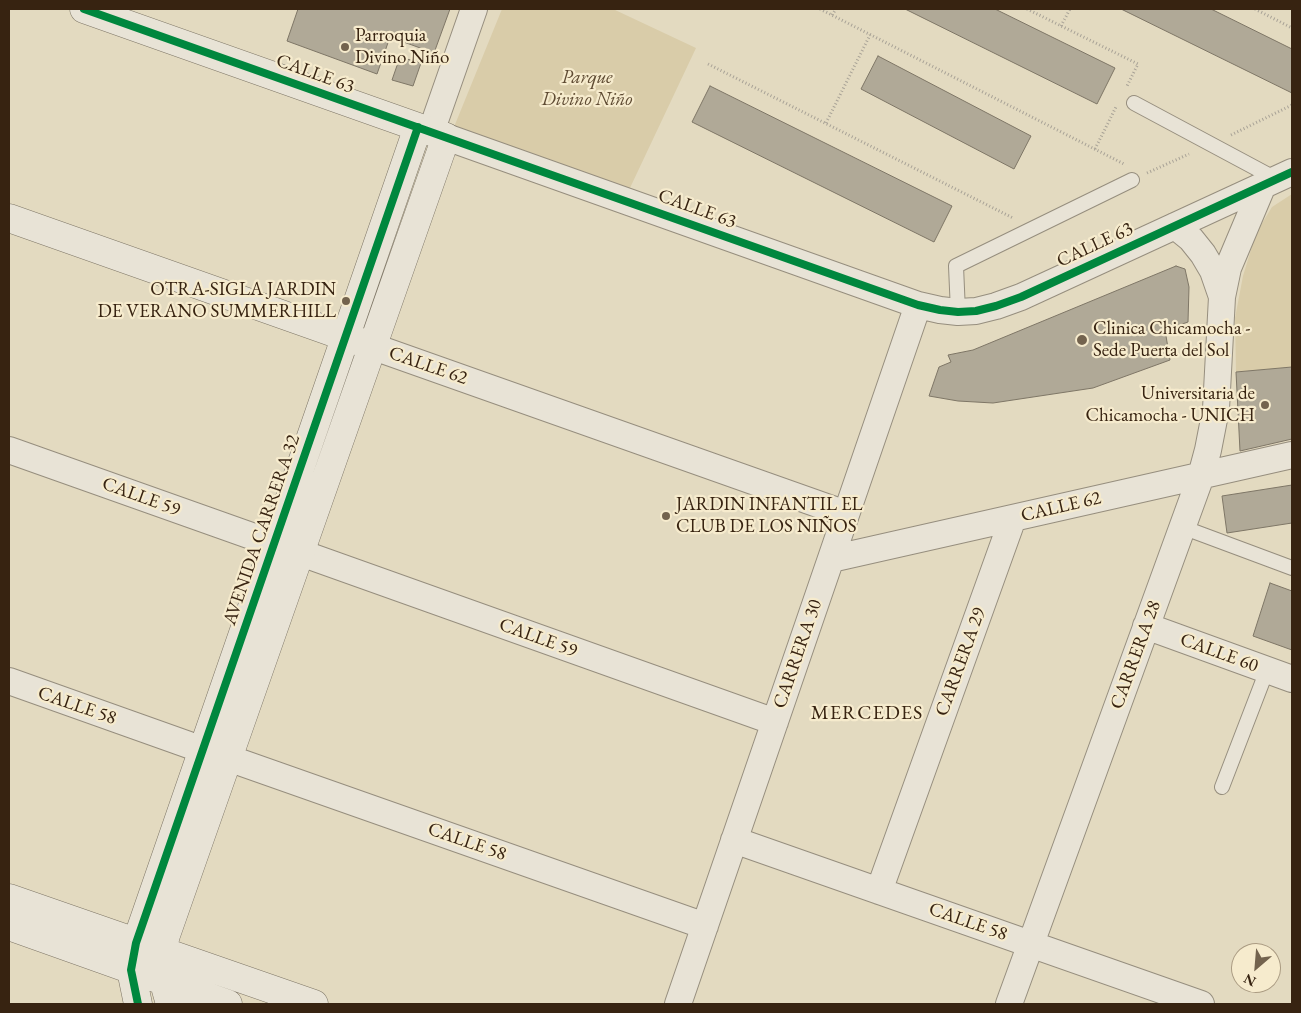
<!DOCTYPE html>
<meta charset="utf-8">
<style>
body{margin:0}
#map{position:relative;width:1301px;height:1013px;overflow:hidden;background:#e3dac0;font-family:"EB Garamond",serif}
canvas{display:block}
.frame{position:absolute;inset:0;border:10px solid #372311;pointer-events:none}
.north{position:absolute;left:1231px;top:943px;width:50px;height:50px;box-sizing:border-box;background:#f6ebcd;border:1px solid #aa9b82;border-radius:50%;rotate:207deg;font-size:14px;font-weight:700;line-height:20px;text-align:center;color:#372311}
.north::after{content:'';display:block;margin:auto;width:18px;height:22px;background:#73634e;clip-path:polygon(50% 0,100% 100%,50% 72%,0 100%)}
</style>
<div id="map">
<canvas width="1301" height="1013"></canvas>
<div class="frame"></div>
<div class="north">N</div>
</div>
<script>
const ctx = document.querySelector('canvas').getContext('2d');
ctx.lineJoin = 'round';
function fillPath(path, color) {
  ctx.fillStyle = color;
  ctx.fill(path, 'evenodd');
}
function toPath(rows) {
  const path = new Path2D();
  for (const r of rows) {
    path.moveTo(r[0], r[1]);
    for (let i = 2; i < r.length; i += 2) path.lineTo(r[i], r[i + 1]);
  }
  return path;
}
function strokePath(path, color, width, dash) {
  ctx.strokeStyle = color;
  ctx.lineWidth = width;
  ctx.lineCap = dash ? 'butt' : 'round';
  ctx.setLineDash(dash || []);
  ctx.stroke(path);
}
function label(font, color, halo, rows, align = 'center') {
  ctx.font = font + ' "EB Garamond",serif';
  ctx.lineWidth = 4.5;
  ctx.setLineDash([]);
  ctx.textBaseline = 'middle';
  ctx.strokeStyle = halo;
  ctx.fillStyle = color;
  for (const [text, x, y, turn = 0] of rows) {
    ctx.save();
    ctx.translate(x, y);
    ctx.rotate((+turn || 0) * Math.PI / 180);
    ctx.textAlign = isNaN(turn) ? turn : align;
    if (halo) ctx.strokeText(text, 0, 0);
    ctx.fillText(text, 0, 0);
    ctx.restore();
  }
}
fillPath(toPath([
 [502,9,613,9,696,48,629,190,454,127],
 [1292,194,1292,367,1236,372,1235,318,1243,276,1256,233,1272,207]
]), '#d9cca9');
const building = toPath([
 [298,9,450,9,434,53,390,37,377,74,287,41,298,9],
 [905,9,995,9,1115,68,1097,104,905,9],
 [1121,9,1211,9,1292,49,1292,93,1121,9],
 [878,56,1031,136,1014,169,861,89,878,56],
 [400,57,421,63,413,86,392,80,400,57],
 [710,86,952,206,934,242,692,122,710,86],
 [1176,266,1185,269,1189,287,1188,322,1165,330,1170,360,1093,388,993,403,958,401,929,396,939,367,951,362,948,355,973,350,1176,266],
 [1292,367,1292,439,1240,451,1236,372,1292,367],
 [1292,485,1292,523,1227,533,1222,496,1292,485],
 [1270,583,1292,591,1292,650,1253,636,1270,583]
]);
fillPath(building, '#b0a997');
strokePath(building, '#7e7666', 1);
const lane = toPath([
 [1134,103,1276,179],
 [958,312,956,266,1132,180],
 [1182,527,1292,568],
 [1222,787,1267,670]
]);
const street = toPath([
 [431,132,474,9],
 [446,137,918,305,940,310,958,312,976,311,996,306,1021,297,1292,172],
 [1175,226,1191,239,1203,254,1213,271,1222,297],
 [374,347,846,514],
 [9,450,274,544],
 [301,553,775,722],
 [831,559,1292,455],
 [1146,626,1292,679],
 [9,681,203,750],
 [228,758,705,926],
 [734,840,1201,1004],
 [879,891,1013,518],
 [678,1004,918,305],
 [1009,1004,1201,476,1208,450,1216,409,1222,297,1228,268,1263,185]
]);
const secondary = toPath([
 [84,9,446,137,166,935,162,951,161,972,170,1004],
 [9,218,363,343],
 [9,898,314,1004],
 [9,926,228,1004],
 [138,1004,131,970,136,943,418,127]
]);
strokePath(lane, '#968e7e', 16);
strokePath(street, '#968e7e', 28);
strokePath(secondary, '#7e7666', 29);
strokePath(toPath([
 [820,9,1124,164],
 [1027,9,1138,64,1127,86],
 [1255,9,1292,28],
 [832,15,836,9],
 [1061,26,1070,9],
 [708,64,1013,218],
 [826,123,870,35],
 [1231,135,1292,105],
 [1095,149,1116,107],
 [1147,173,1189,154]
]), '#a8a296', 3, [1, 2.5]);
strokePath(lane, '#e8e3d6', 14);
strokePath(street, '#e8e3d6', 26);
strokePath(secondary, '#e8e3d6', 28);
strokePath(toPath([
 [84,9,918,305,940,310,958,312,976,311,996,306,1021,297,1292,172],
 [138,1004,131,970,136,943,418,127]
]), '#00873e', 8);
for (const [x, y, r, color] of [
 [345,47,5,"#73634e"],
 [346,301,5,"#73634e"],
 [1082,340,6,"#73634e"],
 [1265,405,5,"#73634e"],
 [666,516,5,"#73634e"]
]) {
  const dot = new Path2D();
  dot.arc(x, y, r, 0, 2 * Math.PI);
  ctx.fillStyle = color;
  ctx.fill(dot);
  strokePath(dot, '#f6ebcd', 2);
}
label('19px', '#372311', '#f6ebcd', [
 ["Parroquia",355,36],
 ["Divino Niño",355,58],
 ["OTRA-SIGLA JARDIN",336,290,"right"],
 ["DE VERANO SUMMERHILL",336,312,"right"],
 ["Clinica Chicamocha -",1093,329],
 ["Sede Puerta del Sol",1093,351],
 ["Universitaria de",1255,394,"right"],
 ["Chicamocha - UNICH",1255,416,"right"],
 ["JARDIN INFANTIL EL",676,505],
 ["CLUB DE LOS NIÑOS",676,527]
], 'left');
label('19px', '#372311', '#f6ebcd', [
 ["CALLE 63",315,74,20],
 ["CALLE 63",697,209,20],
 ["CALLE 63",1095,245,-25],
 ["CALLE 62",428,366,19],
 ["CALLE 59",141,497,20],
 ["CALLE 62",1061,507,-13],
 ["AVENIDA CARRERA 32",262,530,-71],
 ["CALLE 59",538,638,20],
 ["CALLE 60",1219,653,20],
 ["CARRERA 30",798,654,-71],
 ["CARRERA 28",1136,655,-70],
 ["CARRERA 29",961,662,-70],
 ["CALLE 58",77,706,19],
 ["CALLE 58",467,842,19],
 ["CALLE 58",968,922,19]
]);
label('italic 19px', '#5e4a32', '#f6ebcd', [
 ["Parque",587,78],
 ["Divino Niño",587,100]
]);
ctx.letterSpacing = '1px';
label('20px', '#372311', '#f6ebcd', [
 ["MERCEDES",867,714]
]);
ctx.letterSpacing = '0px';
</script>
